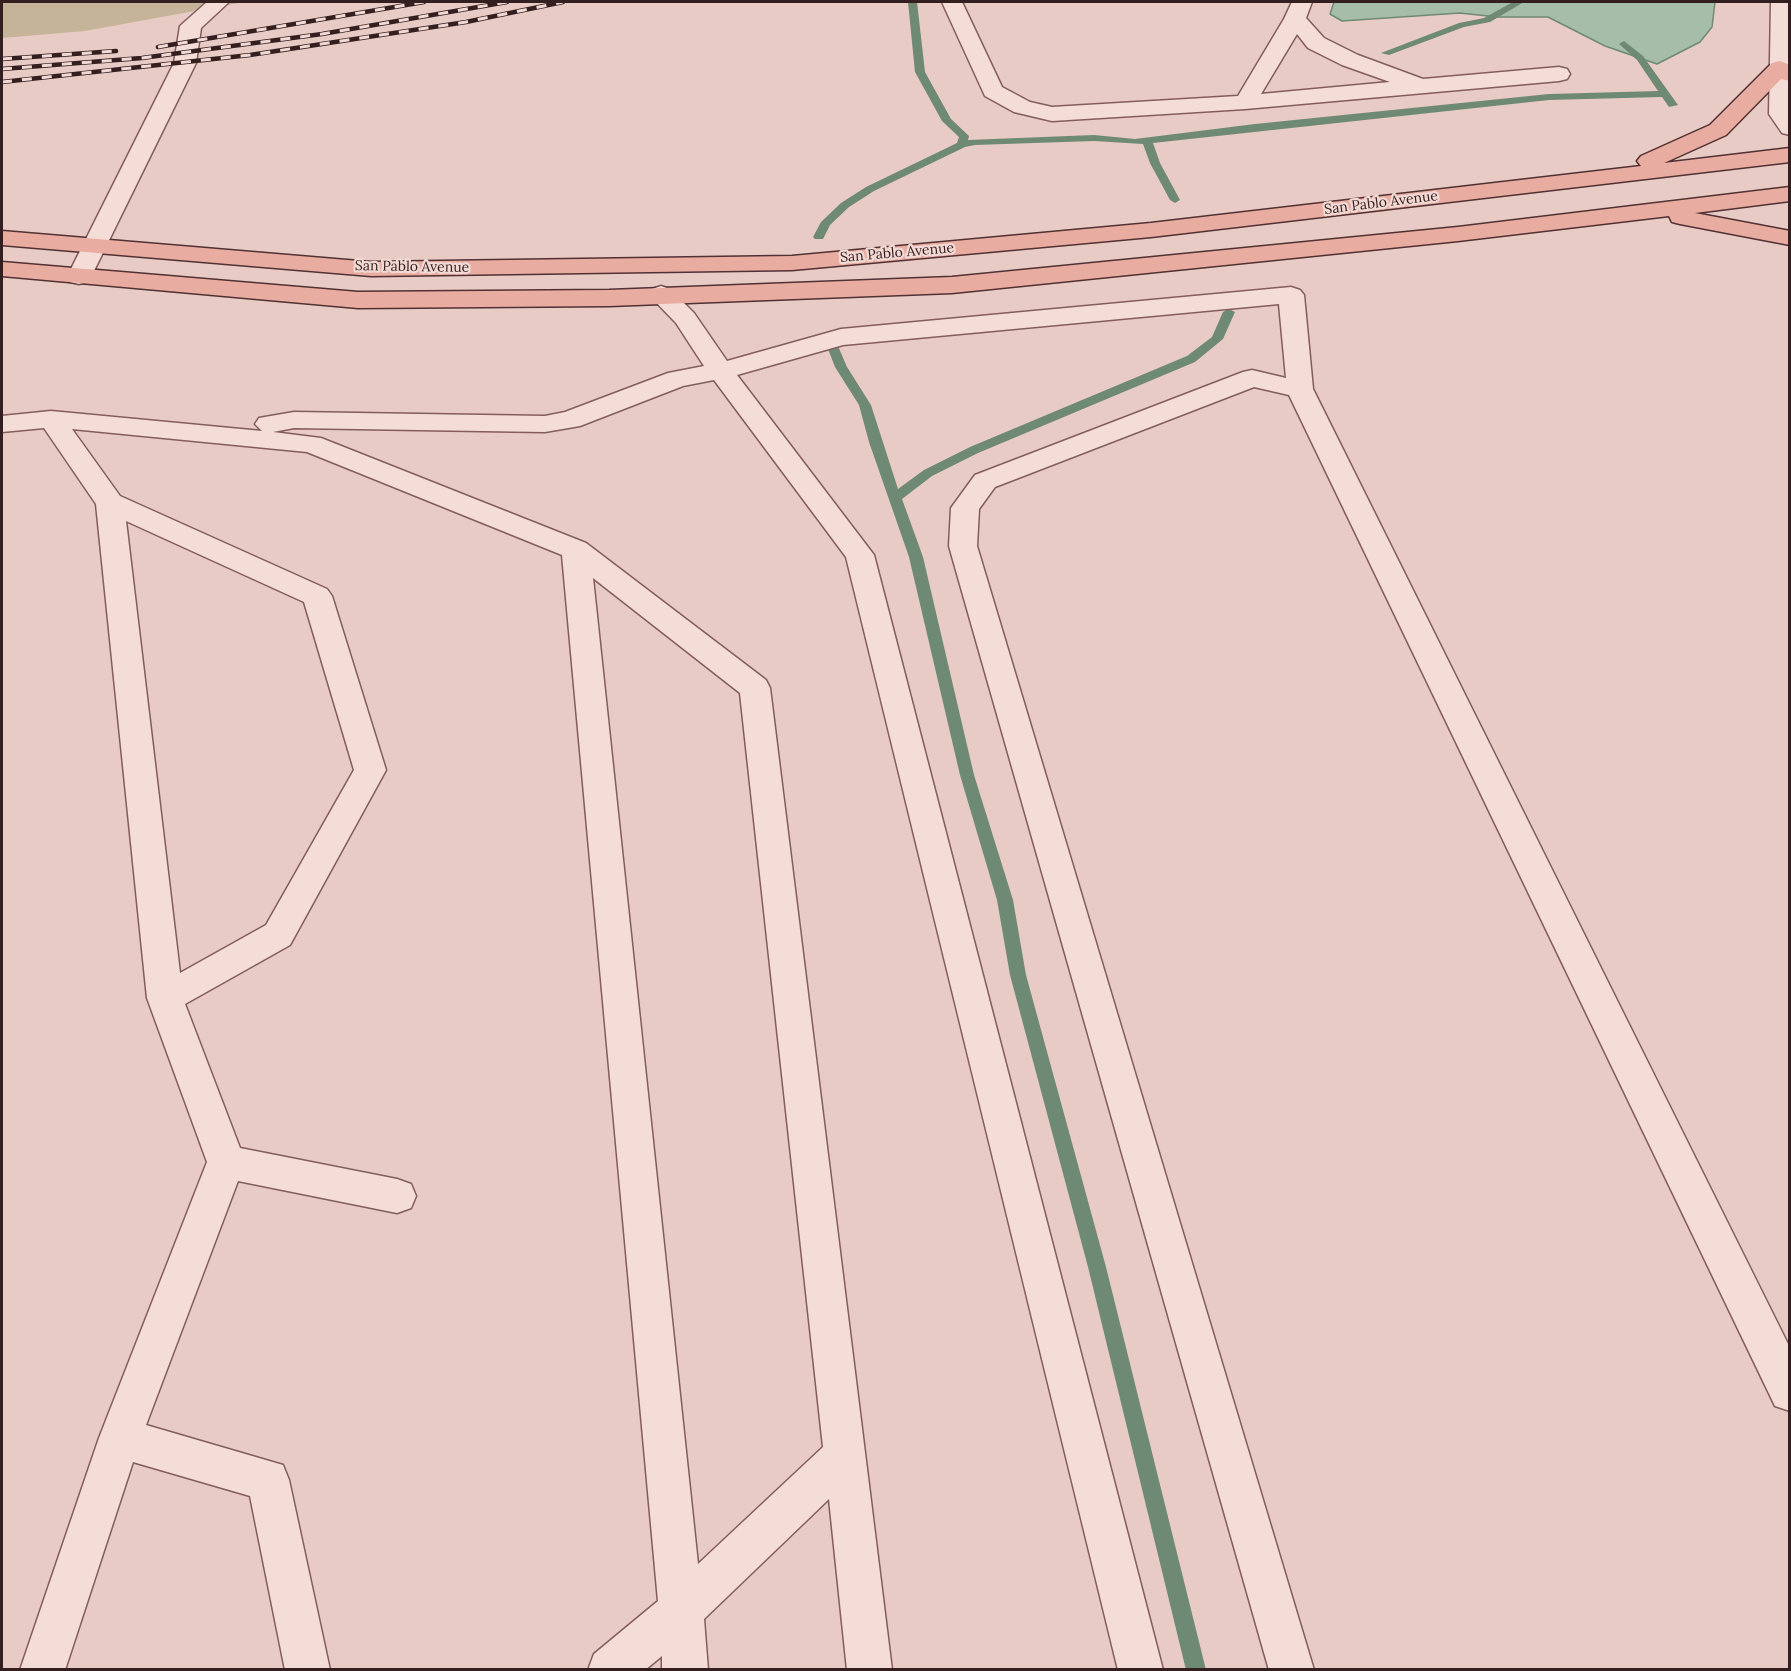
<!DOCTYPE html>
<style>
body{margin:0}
#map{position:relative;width:1791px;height:1671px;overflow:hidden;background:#e9cbc5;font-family:Lora,serif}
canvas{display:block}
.frame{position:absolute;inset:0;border:3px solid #341f20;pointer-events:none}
</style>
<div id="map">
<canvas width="1791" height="1671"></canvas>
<div class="frame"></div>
</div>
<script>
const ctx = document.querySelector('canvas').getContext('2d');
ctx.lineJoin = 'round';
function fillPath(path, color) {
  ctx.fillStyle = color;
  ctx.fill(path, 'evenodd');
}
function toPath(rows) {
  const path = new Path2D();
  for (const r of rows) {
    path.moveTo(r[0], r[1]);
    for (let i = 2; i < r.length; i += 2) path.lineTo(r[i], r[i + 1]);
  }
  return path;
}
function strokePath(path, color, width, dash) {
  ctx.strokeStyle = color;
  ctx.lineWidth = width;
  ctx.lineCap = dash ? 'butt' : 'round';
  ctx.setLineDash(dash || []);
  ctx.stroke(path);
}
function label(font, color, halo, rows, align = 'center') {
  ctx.font = font + ' Lora,serif';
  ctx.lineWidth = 4.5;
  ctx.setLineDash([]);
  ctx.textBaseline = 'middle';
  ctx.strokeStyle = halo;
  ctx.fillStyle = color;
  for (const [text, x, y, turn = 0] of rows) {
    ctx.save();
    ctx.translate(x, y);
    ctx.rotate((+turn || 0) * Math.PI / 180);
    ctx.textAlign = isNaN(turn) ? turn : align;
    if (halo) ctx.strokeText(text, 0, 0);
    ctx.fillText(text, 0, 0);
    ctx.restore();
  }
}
fillPath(toPath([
 [2,2,244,2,85,31,2,38]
]), '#c6b49a');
const water = toPath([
 [1334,2,1715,2,1712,27,1700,42,1657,64,1605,46,1548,17,1497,17,1460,13,1342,21,1330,14,1334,2]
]);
fillPath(water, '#a6bdaa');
strokePath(water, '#6e8a74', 1.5);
fillPath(toPath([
 [908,2,917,2,925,72,951,119,969,136,968,140,1094,135,1135,139,1255,124,1549,94,1658,91,1637,60,1619,44,1624,41,1643,56,1678,105,1669,107,1662,97,1549,100,1153,143,1160,163,1180,200,1175,203,1170,200,1150,163,1143,144,1094,141,975,145,965,147,874,191,849,207,830,225,823,239,815,239,813,237,821,222,841,203,866,187,957,143,959,137,942,121,915,72,908,2],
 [1513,2,1524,2,1490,22,1464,27,1389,55,1381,53,1459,23,1484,18,1513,2],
 [1229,309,1235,312,1223,339,1195,362,978,453,932,476,902,499,923,557,974,775,1013,900,1026,975,1106,1267,1206,1670,1186,1670,1088,1267,1010,975,997,900,960,775,909,557,869,442,859,405,835,367,828,349,834,345,838,346,847,367,871,405,898,489,924,470,970,447,1187,356,1212,337,1223,312,1229,309]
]), '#6e8a74');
const minor = toPath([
 [207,2,229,2,201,28,196,63,91,277,88,282,79,284,70,282,67,277,174,63,180,26,207,2],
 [942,2,962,2,1002,87,1030,102,1052,107,1238,96,1284,19,1292,2,1312,2,1306,18,1324,38,1358,55,1423,79,1559,67,1567,69,1570,74,1567,79,1559,81,1245,109,1052,121,1014,112,985,96,942,2],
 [1297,34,1308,48,1342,65,1390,82,1261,94,1297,34],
 [1771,2,1790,2,1790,135,1782,133,1769,114,1771,2],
 [661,286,670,289,694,313,727,361,841,329,1291,287,1300,290,1304,295,1313,389,1790,1348,1790,1411,1775,1406,1289,395,1254,387,995,487,979,509,977,546,1314,1670,1269,1670,949,546,951,508,975,475,1243,372,1252,370,1286,378,1279,304,843,345,737,375,874,555,1163,1670,1118,1670,846,557,714,380,683,386,580,426,545,432,294,428,273,432,321,438,586,543,766,680,770,688,892,1670,847,1670,829,1499,704,1619,708,1670,662,1670,662,1656,645,1670,588,1670,594,1654,658,1601,562,555,307,452,72,429,120,496,327,589,332,596,386,770,290,945,185,1004,240,1148,397,1179,411,1184,416,1196,411,1208,397,1213,238,1181,146,1425,283,1465,289,1480,330,1670,285,1670,250,1496,133,1462,65,1670,20,1670,99,1438,207,1162,147,998,96,504,44,428,2,432,2,416,51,411,262,431,255,424,259,418,294,412,545,416,565,412,668,373,704,366,676,323,648,294,652,289,661,286],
 [126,521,304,602,354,770,266,925,180,973,126,521],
 [593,578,740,693,823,1447,698,1564,593,578]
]);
const major = toPath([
 [1780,61,1790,65,1790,81,1781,79,1726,135,1664,163,1790,148,1790,162,1151,237,792,270,371,276,2,245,2,231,371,262,792,256,1151,223,1641,166,1637,161,1641,156,1710,125,1772,63,1780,61],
 [1790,187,1790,201,1695,213,1790,231,1790,245,1680,224,1672,222,1669,216,1458,241,952,293,609,306,358,308,2,276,2,262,358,292,609,290,952,277,1458,227,1790,187]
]);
strokePath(minor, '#835d5d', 3);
strokePath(major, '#513133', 3);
fillPath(minor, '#f5ddd7');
fillPath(major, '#e9aca1');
const rail = toPath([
 [158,47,424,2],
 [2,59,116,51],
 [2,69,142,58,322,34,507,2],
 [2,82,250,55,466,22,563,2]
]);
strokePath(rail, '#341f20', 4.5);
strokePath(rail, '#f2d9d4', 3, [10]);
label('14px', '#341f20', '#f2d9d4', [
 ["San Pablo Avenue",1381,203,-7],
 ["San Pablo Avenue",897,253,-5],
 ["San Pablo Avenue",412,267,1]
]);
</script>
